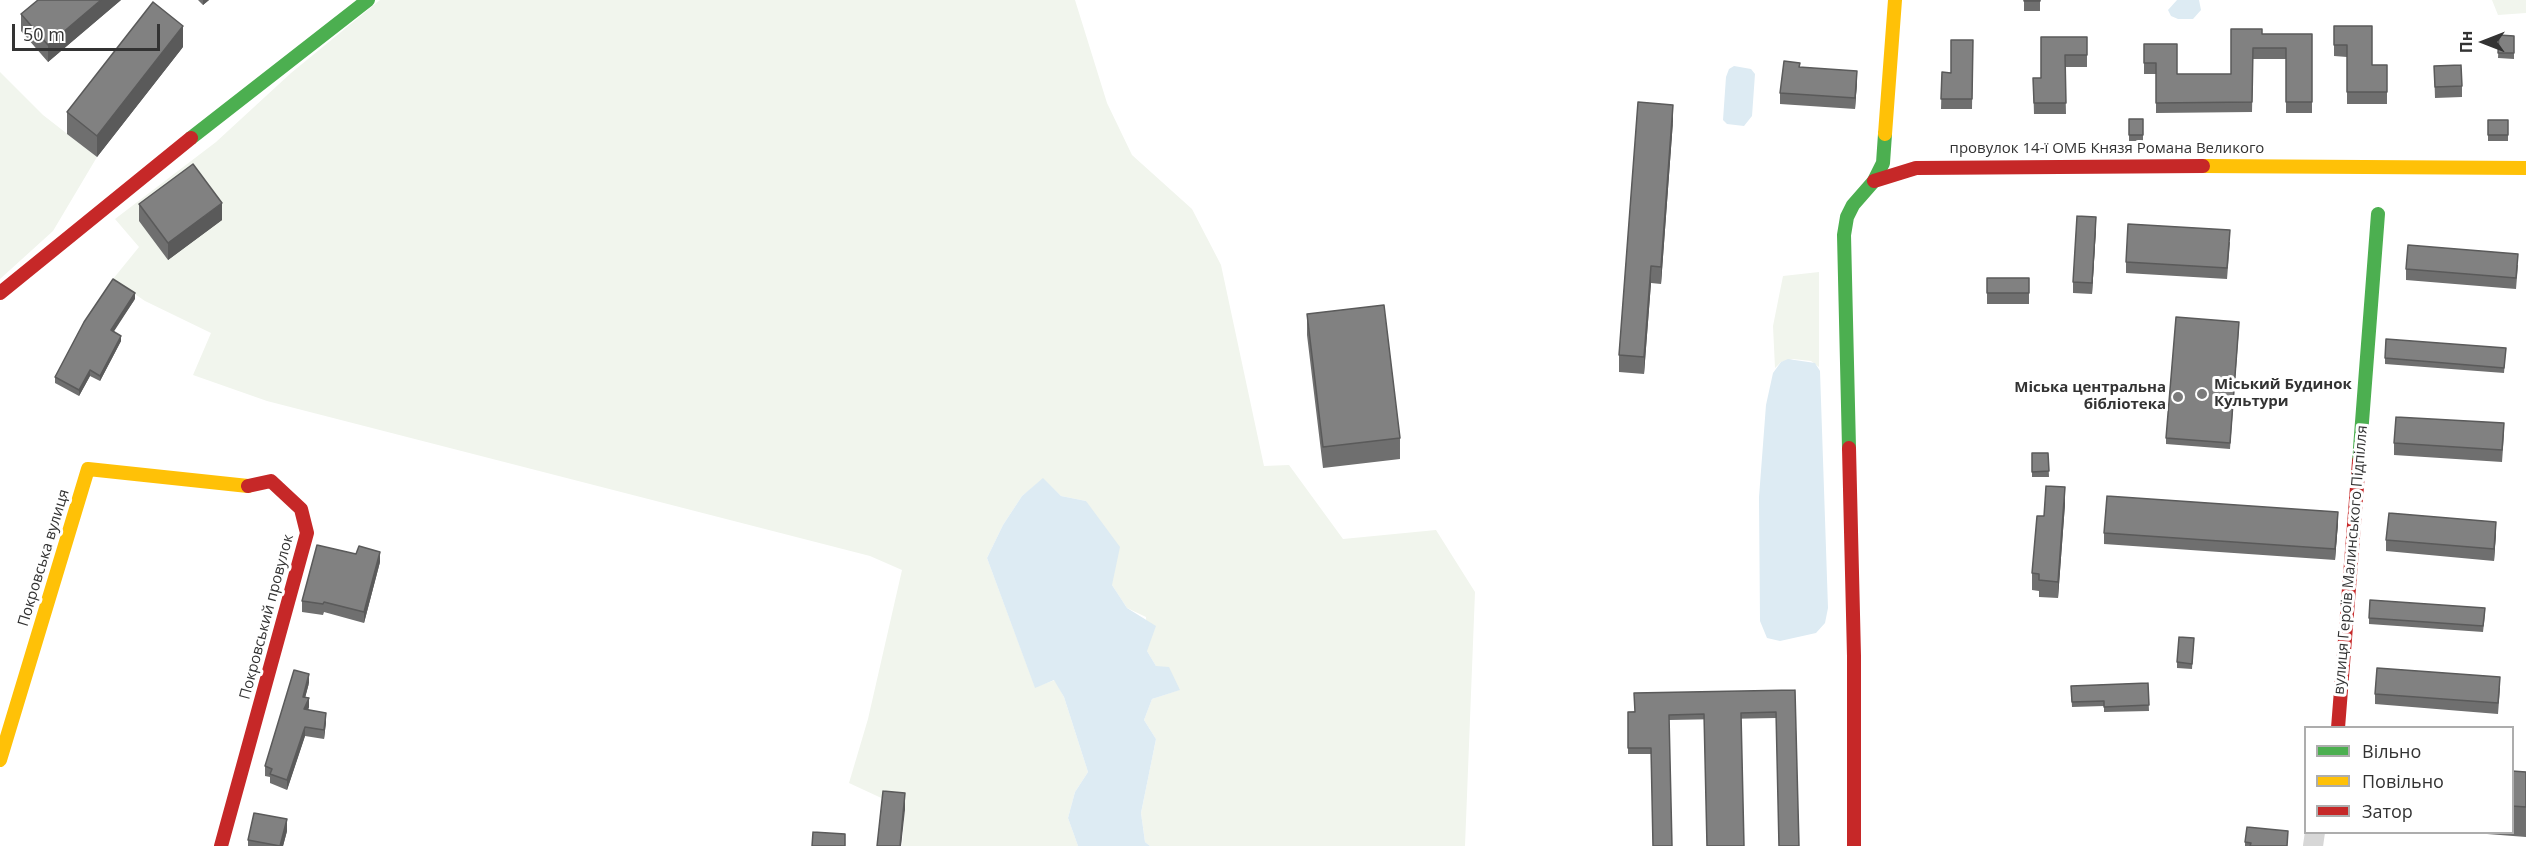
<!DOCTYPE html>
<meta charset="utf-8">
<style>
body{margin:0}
#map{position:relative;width:2526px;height:846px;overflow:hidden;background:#fff;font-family:"Open Sans",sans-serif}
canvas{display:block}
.legend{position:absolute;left:2304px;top:726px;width:210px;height:108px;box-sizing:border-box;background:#fff;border:2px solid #adadad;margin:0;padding:8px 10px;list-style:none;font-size:18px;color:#333}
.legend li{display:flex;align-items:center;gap:12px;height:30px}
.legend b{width:30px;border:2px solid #adadad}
.north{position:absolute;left:2454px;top:12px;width:60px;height:60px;-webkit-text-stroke:4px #fff;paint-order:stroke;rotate:270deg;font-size:16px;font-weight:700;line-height:24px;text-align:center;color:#333}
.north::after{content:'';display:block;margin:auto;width:21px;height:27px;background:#333;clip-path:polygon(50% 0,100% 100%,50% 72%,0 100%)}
.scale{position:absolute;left:12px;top:24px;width:148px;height:27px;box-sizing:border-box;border:3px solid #333;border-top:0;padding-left:8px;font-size:18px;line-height:21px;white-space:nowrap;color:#333;-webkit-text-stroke:4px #fff;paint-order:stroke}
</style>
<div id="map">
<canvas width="2526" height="846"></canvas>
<ul class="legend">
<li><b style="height:8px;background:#4caf50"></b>Вільно</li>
<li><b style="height:8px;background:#ffc107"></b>Повільно</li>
<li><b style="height:8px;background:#c62828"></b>Затор</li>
</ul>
<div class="north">Пн</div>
<div class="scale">50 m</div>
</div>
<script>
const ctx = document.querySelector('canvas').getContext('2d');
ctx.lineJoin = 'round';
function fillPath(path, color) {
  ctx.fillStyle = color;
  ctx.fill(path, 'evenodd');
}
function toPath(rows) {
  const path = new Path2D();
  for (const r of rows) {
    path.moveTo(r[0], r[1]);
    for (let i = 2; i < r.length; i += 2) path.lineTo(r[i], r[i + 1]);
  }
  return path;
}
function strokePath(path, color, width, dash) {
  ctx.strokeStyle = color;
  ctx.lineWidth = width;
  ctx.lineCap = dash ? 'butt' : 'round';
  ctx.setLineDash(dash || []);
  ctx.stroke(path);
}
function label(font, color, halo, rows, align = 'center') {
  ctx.font = font + ' "Open Sans",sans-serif';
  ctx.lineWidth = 6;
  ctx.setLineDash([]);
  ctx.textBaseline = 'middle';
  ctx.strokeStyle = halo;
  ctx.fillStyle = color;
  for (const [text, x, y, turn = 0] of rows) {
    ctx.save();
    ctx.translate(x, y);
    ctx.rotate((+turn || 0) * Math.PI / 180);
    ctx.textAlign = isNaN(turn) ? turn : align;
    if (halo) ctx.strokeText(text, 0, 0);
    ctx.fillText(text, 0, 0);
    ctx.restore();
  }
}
fillPath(toPath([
 [380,0,1075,0,1107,103,1132,155,1192,209,1221,265,1264,466,1289,465,1343,539,1436,530,1475,592,1465,846,1150,846,1145,842,1141,813,1156,739,1144,720,1152,699,1179,690,1156,666,1147,651,1146,617,1127,608,1112,585,1086,501,1061,496,1043,479,1022,496,1003,525,987,558,1035,687,1055,680,1064,697,1088,772,1075,792,1068,818,1078,846,902,846,905,809,849,783,868,719,902,570,870,556,267,401,193,375,211,333,145,301,113,279,139,247,115,219,216,142,291,73],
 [2492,0,2526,0,2526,13,2498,15],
 [0,72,43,115,97,157,53,231,0,279],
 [1819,272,1819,367,1811,361,1793,359,1781,362,1775,368,1773,326,1783,276]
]), '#f1f5ed');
fillPath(toPath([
 [2177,0,2199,0,2201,10,2193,19,2178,19,2171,16,2168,10],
 [1734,66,1751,69,1755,74,1752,116,1744,126,1727,124,1723,120,1726,77,1729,69],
 [1788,359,1815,363,1820,371,1828,608,1825,623,1816,633,1780,641,1767,638,1760,621,1759,497,1766,405,1773,373,1781,362],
 [1043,478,1061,496,1086,501,1120,547,1112,585,1127,608,1156,626,1147,651,1156,666,1169,667,1180,690,1152,699,1144,720,1156,739,1141,813,1145,842,1150,846,1078,846,1068,818,1075,792,1088,772,1064,697,1054,680,1035,688,987,558,1003,525,1022,496]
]), '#ddebf3');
strokePath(toPath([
 [2313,846,2315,832]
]), '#d7d7d7', 20);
strokePath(toPath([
 [191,138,368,0],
 [1849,448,1844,235,1847,217,1853,205,1874,181,1883,163,1885,134],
 [2359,461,2378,214]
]), '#4caf50', 14);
strokePath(toPath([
 [1885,134,1895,0],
 [2203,166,2526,168],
 [0,760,88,469,248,486]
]), '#ffc107', 14);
strokePath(toPath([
 [1874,181,1916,168,2203,166],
 [0,293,191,138],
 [1849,448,1854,656,1854,846],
 [2338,728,2359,461],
 [221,846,307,533,301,509,271,481,248,486]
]), '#c62828', 14);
fillPath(toPath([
 [121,0,48,62,21,31,21,14],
 [198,0,209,0,203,5],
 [2024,0,2040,0,2040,11,2024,11],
 [2334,26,2372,65,2387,65,2387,104,2347,104,2347,57,2334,56],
 [2262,34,2312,34,2312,113,2286,113,2286,59,2253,59,2252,112,2156,113,2156,74,2144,74,2144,44,2177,74,2231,74],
 [2499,35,2514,36,2514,59,2498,58],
 [2041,37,2087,37,2087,67,2065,67,2066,114,2034,114,2033,78,2041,78],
 [1973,40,1972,109,1941,109,1942,72,1951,73],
 [183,47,97,157,67,134,67,112],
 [2434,66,2462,86,2462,97,2435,98],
 [1800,67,1857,82,1855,109,1780,104,1780,93],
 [2129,119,2143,119,2143,141,2129,141],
 [2488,120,2508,120,2508,141,2488,141],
 [1673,121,1661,284,1651,283,1644,374,1619,372,1619,355],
 [139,204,222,220,168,260,139,221],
 [2096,228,2092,294,2073,293,2073,282],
 [2230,242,2227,279,2126,273,2126,262],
 [2518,265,2516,289,2406,280,2406,269],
 [1987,278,2029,278,2029,304,1987,304],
 [135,299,113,331,121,341,100,381,90,376,79,396,55,383,55,377],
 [1307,314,1400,438,1400,459,1323,468,1307,335],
 [2239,328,2230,449,2166,444,2166,438],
 [2506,348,2504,373,2385,364,2385,358],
 [2504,434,2502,462,2394,455,2394,443],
 [2032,453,2048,453,2049,477,2032,477],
 [2065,504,2058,598,2039,597,2039,591,2032,590,2032,573,2044,516],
 [2338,523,2335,560,2104,544,2104,533],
 [2496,533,2494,561,2386,551,2386,540],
 [380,562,364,623,324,612,323,615,302,612,302,601],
 [2485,614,2483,632,2369,624,2369,618],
 [2194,638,2192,669,2177,668,2177,662],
 [309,683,305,697,309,707,308,710,326,722,324,739,305,736,287,790,270,783,270,777,265,776,265,766],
 [2148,683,2149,711,2104,712,2104,706,2072,707,2071,686],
 [2500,688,2498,714,2375,704,2375,694],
 [1795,690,1776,718,1669,720,1651,754,1628,754,1628,712],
 [2512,771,2526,772,2526,837,2461,832,2512,832],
 [287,831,283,846,248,846,248,840],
 [2245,842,2288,846,2245,846]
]), '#6f6f6f');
fillPath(toPath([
 [101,0,121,0,48,62,48,45],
 [203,0,209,0,203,5],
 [183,26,183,47,97,157,97,136],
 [1857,71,1857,82,1855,109,1855,98],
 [1673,105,1673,121,1661,284,1661,267],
 [222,203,222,220,168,260,168,243],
 [2096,217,2096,228,2092,294,2092,283],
 [1651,266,1651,283,1644,374,1644,357],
 [135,293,135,299,111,336,111,330],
 [121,336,121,341,100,381,100,376],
 [90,370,90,376,79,396,79,390],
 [2065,487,2065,504,2058,598,2058,582],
 [2338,512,2338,523,2335,560,2335,549],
 [2496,522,2496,533,2494,561,2494,549],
 [380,552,380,562,364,623,364,612],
 [309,674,309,683,303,706,303,697],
 [309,698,309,707,304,718,304,709],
 [326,713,326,722,324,739,324,730],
 [305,727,305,736,287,790,287,780],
 [905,793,905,810,901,846,900,846],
 [287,819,287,831,283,846,280,846]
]), '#5a5a5a');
const building = toPath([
 [38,0,101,0,48,45,21,14,38,0],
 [2024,0,2040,0,2040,1,2024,1,2024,0],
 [153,2,183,26,97,136,67,112,153,2],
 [2334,26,2372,26,2372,65,2387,65,2387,92,2347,92,2347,45,2334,45,2334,26],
 [2231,29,2262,29,2262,34,2312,34,2312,102,2286,102,2286,48,2253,48,2252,102,2156,103,2156,63,2144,63,2144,44,2177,44,2177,74,2231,74,2231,29],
 [2499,35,2514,36,2514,53,2498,53,2499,35],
 [2041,37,2087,37,2087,55,2065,55,2066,103,2034,103,2033,78,2041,78,2041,37],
 [1951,40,1973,40,1972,99,1941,99,1942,72,1951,73,1951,40],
 [1784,61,1800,63,1799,67,1857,71,1855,98,1780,93,1784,61],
 [2461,65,2462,86,2435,87,2434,66,2461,65],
 [1638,102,1673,105,1661,267,1651,266,1644,357,1619,355,1638,102],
 [2129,119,2143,119,2143,135,2129,135,2129,119],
 [2488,120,2508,120,2508,135,2488,135,2488,120],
 [193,164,222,203,168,243,139,204,193,164],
 [2077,216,2096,217,2092,283,2073,282,2077,216],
 [2128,224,2230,230,2227,268,2126,262,2128,224],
 [2408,245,2518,254,2516,278,2406,269,2408,245],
 [1987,278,2029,278,2029,293,1987,293,1987,278],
 [113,279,135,293,111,330,121,336,100,376,90,370,79,390,55,377,84,322,113,279],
 [1384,305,1400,438,1323,447,1307,314,1384,305],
 [2176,317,2239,322,2230,443,2166,438,2176,317],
 [2386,339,2506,348,2504,368,2385,358,2386,339],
 [2396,417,2504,423,2502,450,2394,443,2396,417],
 [2032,453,2048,453,2049,471,2032,472,2032,453],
 [2046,486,2065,487,2058,582,2039,580,2039,574,2032,573,2037,516,2044,516,2046,486],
 [2107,496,2338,512,2335,549,2104,533,2107,496],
 [2389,513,2496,522,2494,549,2386,540,2389,513],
 [317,545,356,554,359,546,380,552,364,612,324,602,323,604,302,601,317,545],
 [2370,600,2485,608,2483,626,2369,618,2370,600],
 [2179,637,2194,638,2192,664,2177,662,2179,637],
 [2377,668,2500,677,2498,703,2375,694,2377,668],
 [294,670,309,674,303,697,309,698,304,709,326,713,324,730,305,727,287,780,270,774,272,769,265,766,294,670],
 [2148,683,2149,705,2104,707,2104,701,2072,702,2071,686,2148,683],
 [1795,690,1799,846,1779,846,1776,712,1741,713,1744,846,1707,846,1704,714,1669,715,1672,846,1653,846,1651,748,1628,748,1628,712,1635,712,1634,693,1795,690],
 [2512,771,2526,772,2526,807,2512,806,2512,771],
 [883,791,905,793,900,846,877,846,883,791],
 [254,813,287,819,280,846,248,840,254,813],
 [2247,827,2288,831,2287,846,2250,846,2251,843,2245,842,2247,827],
 [813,832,845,834,845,846,812,846,813,832]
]);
fillPath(building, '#818181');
strokePath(building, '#5a5a5a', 1.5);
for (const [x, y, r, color] of [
 [2202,394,6,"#7a7a7a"],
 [2178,397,6,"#7a7a7a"]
]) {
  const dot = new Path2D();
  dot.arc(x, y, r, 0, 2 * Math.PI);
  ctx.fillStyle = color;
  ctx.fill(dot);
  strokePath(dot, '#fff', 2);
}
label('15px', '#333', '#fff', [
 ["провулок 14-ї ОМБ Князя Романа Великого",2107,149],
 ["Покровська вулиця",44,558,-73],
 ["вулиця Героїв Малинського Підпілля",2351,560,-85],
 ["Покровський провулок",267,617,-75]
]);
label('bold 15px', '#333', '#fff', [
 ["Міський Будинок",2214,385],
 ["Культури",2214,402],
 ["Міська центральна",2166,388,"right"],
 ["бібліотека",2166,405,"right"]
], 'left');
</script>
